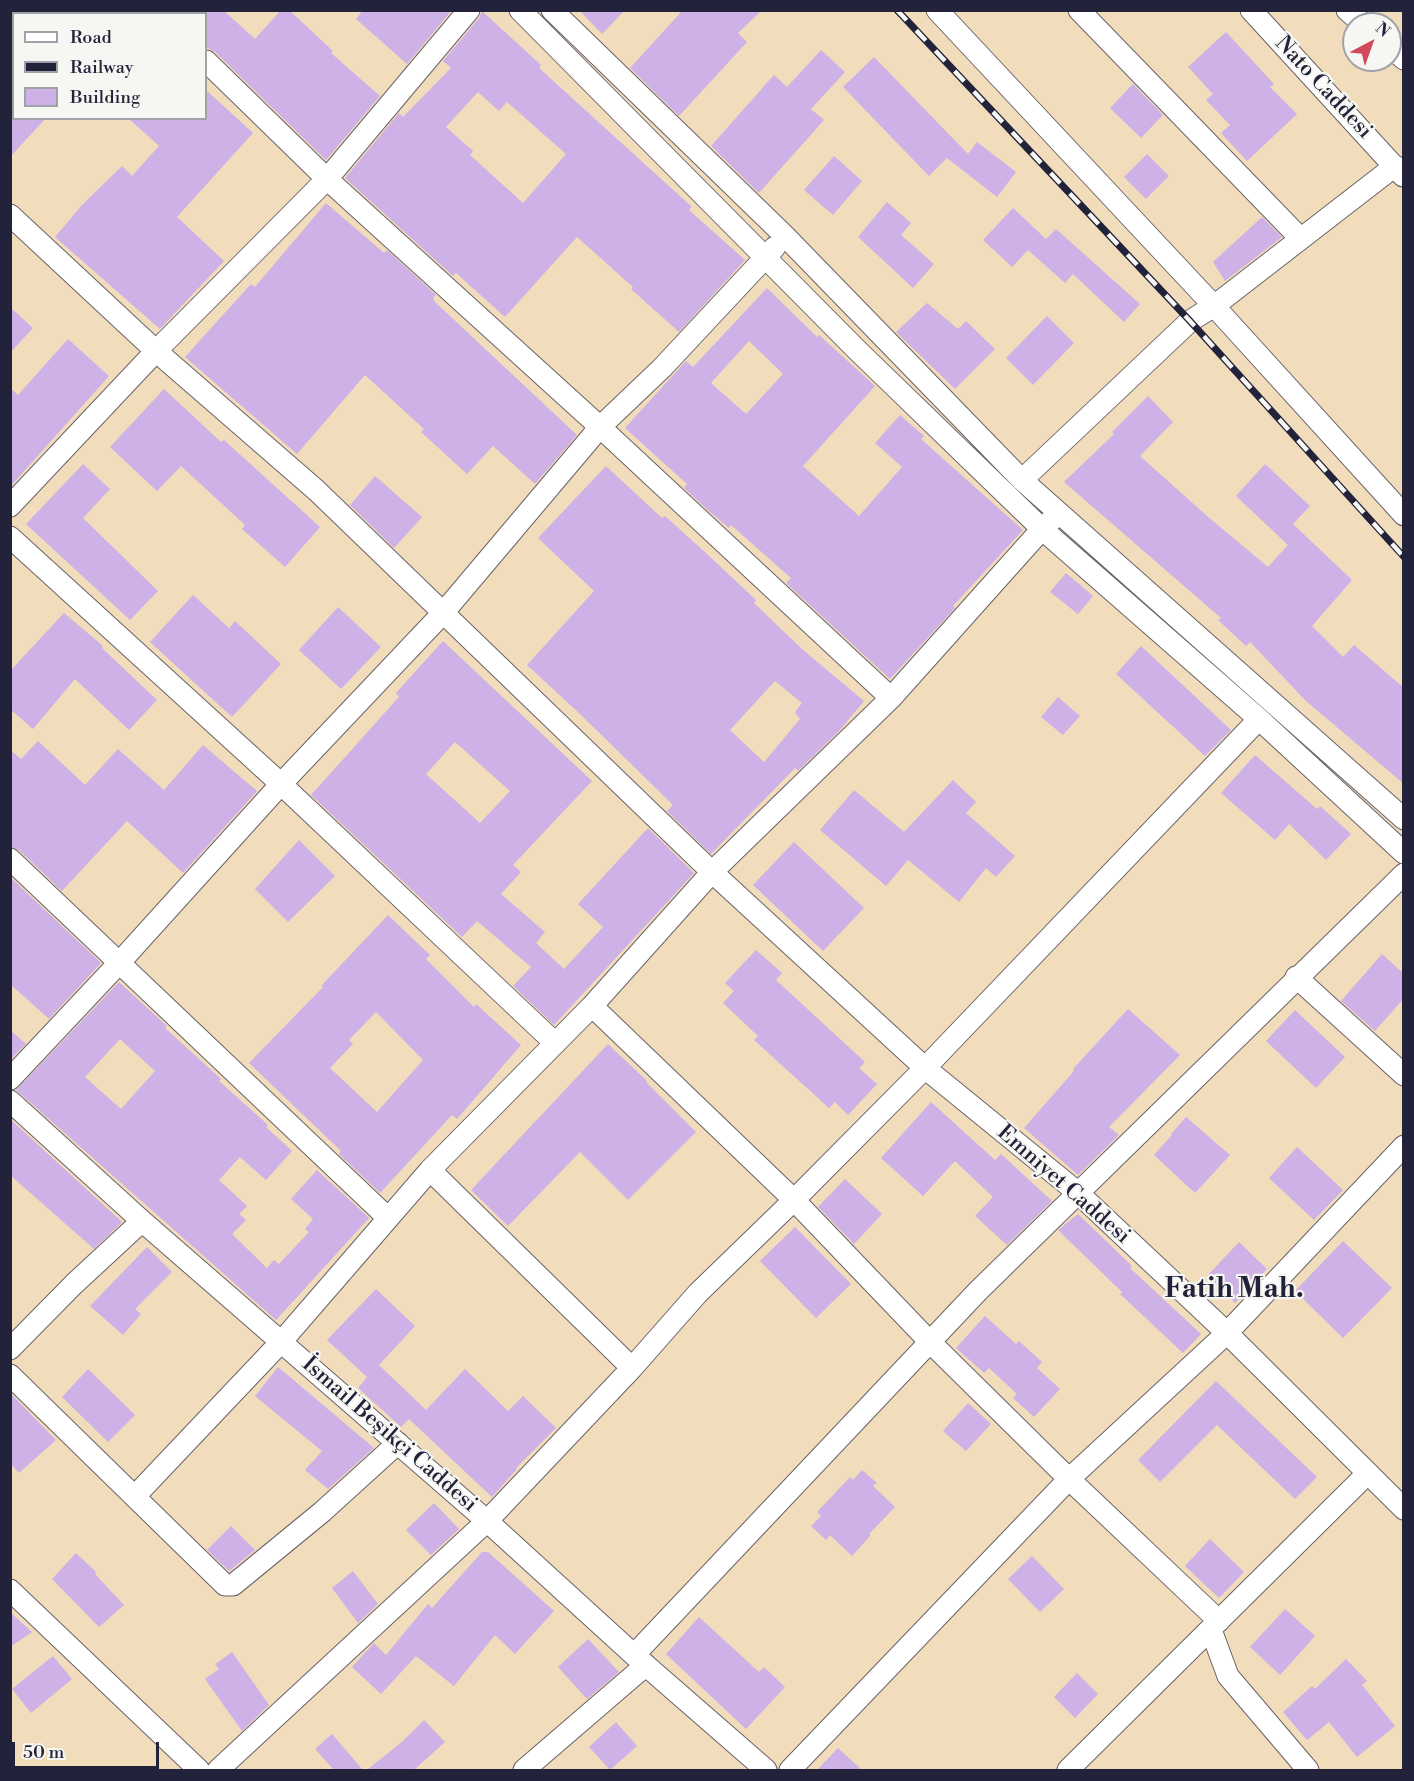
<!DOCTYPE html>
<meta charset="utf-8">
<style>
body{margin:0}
#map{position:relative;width:1414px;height:1781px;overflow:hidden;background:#f1dcbb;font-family:"Libre Bodoni",serif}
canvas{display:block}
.frame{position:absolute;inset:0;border:12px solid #22223b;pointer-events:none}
.legend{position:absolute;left:12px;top:12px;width:195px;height:108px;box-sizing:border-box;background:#f6f6f2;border:2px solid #a1a1a9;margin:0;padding:8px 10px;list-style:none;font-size:18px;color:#22223b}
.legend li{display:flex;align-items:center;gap:12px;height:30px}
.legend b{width:30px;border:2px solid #a1a1a9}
.north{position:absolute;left:1342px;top:12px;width:60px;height:60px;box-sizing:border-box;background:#f6f6f2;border:2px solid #a1a1a9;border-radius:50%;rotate:41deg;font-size:16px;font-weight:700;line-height:24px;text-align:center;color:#22223b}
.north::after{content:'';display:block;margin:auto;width:21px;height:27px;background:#d1495b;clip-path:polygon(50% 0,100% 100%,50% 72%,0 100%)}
.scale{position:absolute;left:12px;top:1742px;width:147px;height:27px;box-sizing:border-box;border:3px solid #22223b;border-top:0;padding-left:8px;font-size:18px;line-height:21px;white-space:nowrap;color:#22223b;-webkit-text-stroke:4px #f6f6f2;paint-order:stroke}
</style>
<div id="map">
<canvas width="1414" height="1781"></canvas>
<div class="frame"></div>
<ul class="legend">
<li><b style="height:8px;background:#fff"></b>Road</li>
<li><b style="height:8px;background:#22223b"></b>Railway</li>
<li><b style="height:16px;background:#ceb1e6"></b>Building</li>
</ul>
<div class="north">N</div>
<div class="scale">50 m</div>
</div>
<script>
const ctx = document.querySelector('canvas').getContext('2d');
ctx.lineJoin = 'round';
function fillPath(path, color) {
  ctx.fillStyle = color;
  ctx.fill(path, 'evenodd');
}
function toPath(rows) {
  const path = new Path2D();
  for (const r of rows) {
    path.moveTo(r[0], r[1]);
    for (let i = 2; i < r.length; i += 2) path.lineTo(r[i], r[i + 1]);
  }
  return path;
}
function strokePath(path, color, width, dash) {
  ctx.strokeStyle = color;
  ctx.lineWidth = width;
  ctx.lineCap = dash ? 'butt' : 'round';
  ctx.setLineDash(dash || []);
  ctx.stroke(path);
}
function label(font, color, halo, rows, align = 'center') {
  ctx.font = font + ' "Libre Bodoni",serif';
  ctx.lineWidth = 4.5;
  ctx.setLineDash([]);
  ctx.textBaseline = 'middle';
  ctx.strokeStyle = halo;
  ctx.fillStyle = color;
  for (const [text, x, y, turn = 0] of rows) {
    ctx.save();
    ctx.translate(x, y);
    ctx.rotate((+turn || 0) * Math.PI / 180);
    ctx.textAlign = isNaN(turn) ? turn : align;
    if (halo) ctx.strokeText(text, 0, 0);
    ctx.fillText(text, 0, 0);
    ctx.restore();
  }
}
fillPath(toPath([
 [206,10,223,10,255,39,281,10,289,10,333,51,331,53,380,96,326,160,215,52,206,47],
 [363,10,452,10,407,64,356,19],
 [579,10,625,10,602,34],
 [683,10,762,10,738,33,747,42,679,116,630,68],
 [482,11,541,65,539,68,692,207,689,210,745,260,679,332,631,289,633,287,577,237,505,317,456,273,453,276,345,178,399,113,403,117,451,68,443,61,479,18],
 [478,92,499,111,507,102,566,154,523,203,470,155,473,151,446,127],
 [1226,32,1274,84,1270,87,1297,114,1247,161,1221,133,1230,125,1206,100,1213,94,1188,67],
 [821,50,845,72,811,109,824,120,759,193,711,146,774,75,787,87],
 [874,57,968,154,977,142,1016,172,997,197,947,158,929,176,843,87],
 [1133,84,1163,115,1141,138,1110,108],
 [206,90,253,133,177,217,224,261,160,329,55,237,83,204,122,166,132,176,159,146,128,118,206,118],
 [10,118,46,118,10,157],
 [1147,154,1169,176,1146,199,1124,177],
 [834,156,862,181,833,215,804,190],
 [887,202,911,223,901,235,934,264,913,288,858,237],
 [326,203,384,253,387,250,436,295,433,298,435,302,577,435,535,484,493,446,467,474,421,432,424,429,365,375,297,454,185,357,251,284,255,287],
 [1013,208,1046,239,1056,229,1140,304,1124,322,1073,274,1065,283,1028,250,1012,267,983,240],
 [1262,217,1282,237,1225,281,1213,262],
 [767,288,817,337,819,335,875,386,803,466,859,516,902,467,875,443,900,415,924,436,921,439,1023,530,953,606,955,608,890,679,786,583,791,578,731,525,729,528,710,512,684,488,687,484,625,428,686,361,693,367],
 [749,341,783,374,746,414,711,383],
 [927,303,958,329,966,321,995,349,955,389,896,332],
 [10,307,33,328,10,353],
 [1047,316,1074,343,1033,385,1006,358],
 [68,339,109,376,10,487,10,388,18,395],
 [164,389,221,442,224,440,320,527,285,567,242,529,245,525,181,466,157,491,110,447],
 [1148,396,1173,422,1140,456,1207,516,1268,567,1288,545,1236,496,1265,464,1310,506,1293,524,1352,580,1312,626,1343,657,1354,645,1404,688,1404,784,1306,701,1250,642,1246,646,1218,620,1221,618,1064,482,1114,434,1112,432],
 [83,464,110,489,83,518,158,591,130,620,26,524],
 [606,466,662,518,665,516,707,554,756,600,754,603,803,650,864,701,839,731,798,771,795,768,711,854,667,811,673,805,578,712,527,665,594,591,538,538],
 [775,681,802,703,795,712,800,719,764,762,730,730],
 [375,476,422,517,394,548,350,505],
 [1066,573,1093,596,1078,614,1050,592],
 [193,595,229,628,235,621,281,664,232,717,150,642],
 [338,607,381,647,341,689,299,650],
 [64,613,103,646,102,648,157,700,129,730,75,679,33,729,10,709,10,671],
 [443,641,592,781,513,865,521,872,501,894,545,932,536,943,564,969,603,927,578,904,648,828,694,873,554,1025,513,986,531,967,477,921,462,937,311,795,399,697,396,693],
 [455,742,510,791,480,823,426,774],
 [1141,646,1231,730,1205,756,1116,674],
 [1058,697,1080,716,1063,735,1041,717],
 [38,741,85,785,118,749,164,790,203,745,257,791,183,873,127,821,62,891,19,850,10,847,10,750,21,759],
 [1255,755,1317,809,1320,806,1351,834,1326,860,1289,824,1275,840,1221,793],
 [953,780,976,802,966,813,1015,856,996,877,986,868,959,902,908,860,886,886,820,830,854,790,904,832],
 [299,840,335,876,288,922,255,889],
 [794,842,864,908,823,951,753,885],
 [10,877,101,963,49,1019,10,984],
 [388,915,430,955,426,959,474,1007,476,1004,521,1045,457,1119,452,1115,380,1193,339,1154,341,1151,249,1063,323,987,321,986],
 [376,1012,423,1060,377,1112,330,1068,353,1044,349,1040],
 [756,950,782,973,776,980,865,1062,859,1068,877,1084,848,1115,835,1102,829,1108,754,1040,758,1036,723,1003,734,991,725,983],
 [1382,954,1404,974,1404,998,1375,1031,1341,1001],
 [119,982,167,1026,165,1028,221,1079,219,1081,268,1125,266,1127,292,1151,266,1180,240,1157,219,1180,247,1206,239,1214,246,1220,232,1234,267,1268,274,1260,279,1264,309,1232,305,1229,313,1219,291,1199,317,1170,369,1218,276,1320,16,1090],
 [120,1039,155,1071,121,1109,85,1077],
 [1128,1009,1180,1055,1109,1127,1119,1135,1078,1175,1024,1128,1074,1071,1073,1069],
 [1295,1010,1345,1057,1316,1088,1266,1041],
 [10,1030,26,1044,10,1060],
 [608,1044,647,1081,646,1082,696,1132,628,1200,580,1152,508,1226,471,1190],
 [931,1102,995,1160,1001,1154,1052,1201,1007,1245,975,1216,993,1197,955,1161,923,1196,881,1158],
 [1186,1117,1230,1155,1195,1193,1154,1155,1172,1135,1171,1134],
 [10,1119,122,1222,94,1249,10,1175],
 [1297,1147,1343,1190,1314,1220,1269,1178],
 [845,1179,882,1214,854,1244,818,1207],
 [1078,1214,1132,1266,1130,1268,1201,1334,1183,1353,1120,1294,1122,1292,1058,1230],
 [795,1227,851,1284,816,1318,760,1261],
 [1343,1241,1392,1288,1343,1338,1295,1291],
 [1239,1242,1267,1269,1235,1303,1207,1276],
 [147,1247,172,1272,135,1309,141,1314,123,1335,90,1306],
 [376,1289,415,1326,379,1365,426,1410,465,1369,508,1411,523,1396,556,1428,516,1468,517,1469,492,1497,409,1419,401,1427,358,1388,367,1377,327,1340],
 [985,1316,1016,1344,1019,1341,1042,1362,1037,1368,1060,1389,1034,1417,1013,1398,1017,1394,989,1368,984,1373,956,1348],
 [278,1367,374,1448,328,1489,305,1470,322,1451,255,1396],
 [88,1369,135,1415,108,1442,62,1397],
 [1216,1381,1317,1477,1295,1499,1217,1425,1160,1482,1138,1460],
 [10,1393,56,1440,19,1473,10,1463],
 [968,1403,991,1424,966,1451,943,1431],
 [862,1470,877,1483,873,1486,895,1507,869,1534,871,1535,852,1556,830,1535,826,1540,811,1526,821,1516,817,1512,850,1477,853,1480],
 [434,1503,459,1529,431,1555,406,1530],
 [231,1526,255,1550,229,1571,207,1550],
 [1210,1539,1244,1572,1219,1598,1185,1566],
 [482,1552,488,1552,554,1611,515,1654,495,1635,454,1686,416,1656,381,1694,352,1667,374,1643,386,1655,428,1604,432,1608],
 [76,1553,96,1572,95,1574,124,1605,99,1627,52,1579],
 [1032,1556,1064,1589,1040,1612,1008,1579],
 [353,1571,378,1604,358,1623,332,1588],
 [1285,1609,1315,1636,1280,1675,1250,1647],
 [10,1612,32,1632,10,1647],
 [699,1617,759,1672,764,1667,785,1687,746,1729,666,1654],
 [588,1639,619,1672,587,1699,558,1667],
 [232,1652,269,1705,242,1731,205,1679,219,1669,215,1664],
 [53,1656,72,1679,31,1713,12,1689],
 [1346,1659,1367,1681,1362,1685,1395,1726,1357,1757,1329,1722,1307,1740,1283,1712,1312,1686,1315,1689],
 [1077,1673,1098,1694,1075,1718,1054,1697],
 [424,1720,445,1742,414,1770,367,1770,403,1741],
 [616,1722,637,1746,610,1770,589,1747],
 [332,1734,363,1770,334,1770,315,1749],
 [838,1748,862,1770,817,1770]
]), '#ceb1e6');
const minor = toPath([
 [153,10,156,14],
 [520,10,857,350,1042,529,1259,719,1404,853],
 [552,10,785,236,1022,480,1404,819],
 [937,10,1214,306,1404,515],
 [1079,10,1300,238],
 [1251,10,1403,176],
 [1347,10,1363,24],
 [1390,47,1404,59],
 [206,61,327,179,600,427,891,698],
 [10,215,156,351,316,490,712,872,925,1068,1077,1192,1227,1333,1404,1509],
 [1022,480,1190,321,1214,306,1395,166],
 [10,506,156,351,327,179,469,10],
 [10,537,281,784,555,1043],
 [10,859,388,1218],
 [1296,977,1404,1075],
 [592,1006,794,1200,930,1342,1069,1479,1219,1621],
 [10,1079,120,962,281,784,443,613,600,427,662,368,775,247],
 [10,1101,142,1221,487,1521,634,1655,766,1770],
 [430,1170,632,1368],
 [10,1349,74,1284,142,1221],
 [10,1375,225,1585,233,1585,322,1512,398,1443],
 [136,1495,282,1341,430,1170,592,1006,712,872,891,698,1042,529,1059,513],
 [10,1590,199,1770],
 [1211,1630,1228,1676,1308,1770],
 [634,1655,978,1291,1404,874],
 [218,1770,487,1521,632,1368,698,1293,794,1200,925,1068,1259,719],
 [524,1770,646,1665],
 [790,1770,1069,1479,1227,1333,1404,1146],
 [1068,1770,1368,1473]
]);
strokePath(minor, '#6a6368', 23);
strokePath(minor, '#fff', 21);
const rail = toPath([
 [897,10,1190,321,1404,557]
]);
strokePath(rail, '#22223b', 7);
strokePath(rail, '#f6f6f2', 4.5, [14]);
label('22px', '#22223b', '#f6f6f2', [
 ["Nato Caddesi",1323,88,47],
 ["Emniyet Caddesi",1063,1185,41],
 ["İsmail Beşikçi Caddesi",389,1435,41]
]);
label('bold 28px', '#22223b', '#f6f6f2', [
 ["Fatih Mah.",1234,1290]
]);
</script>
